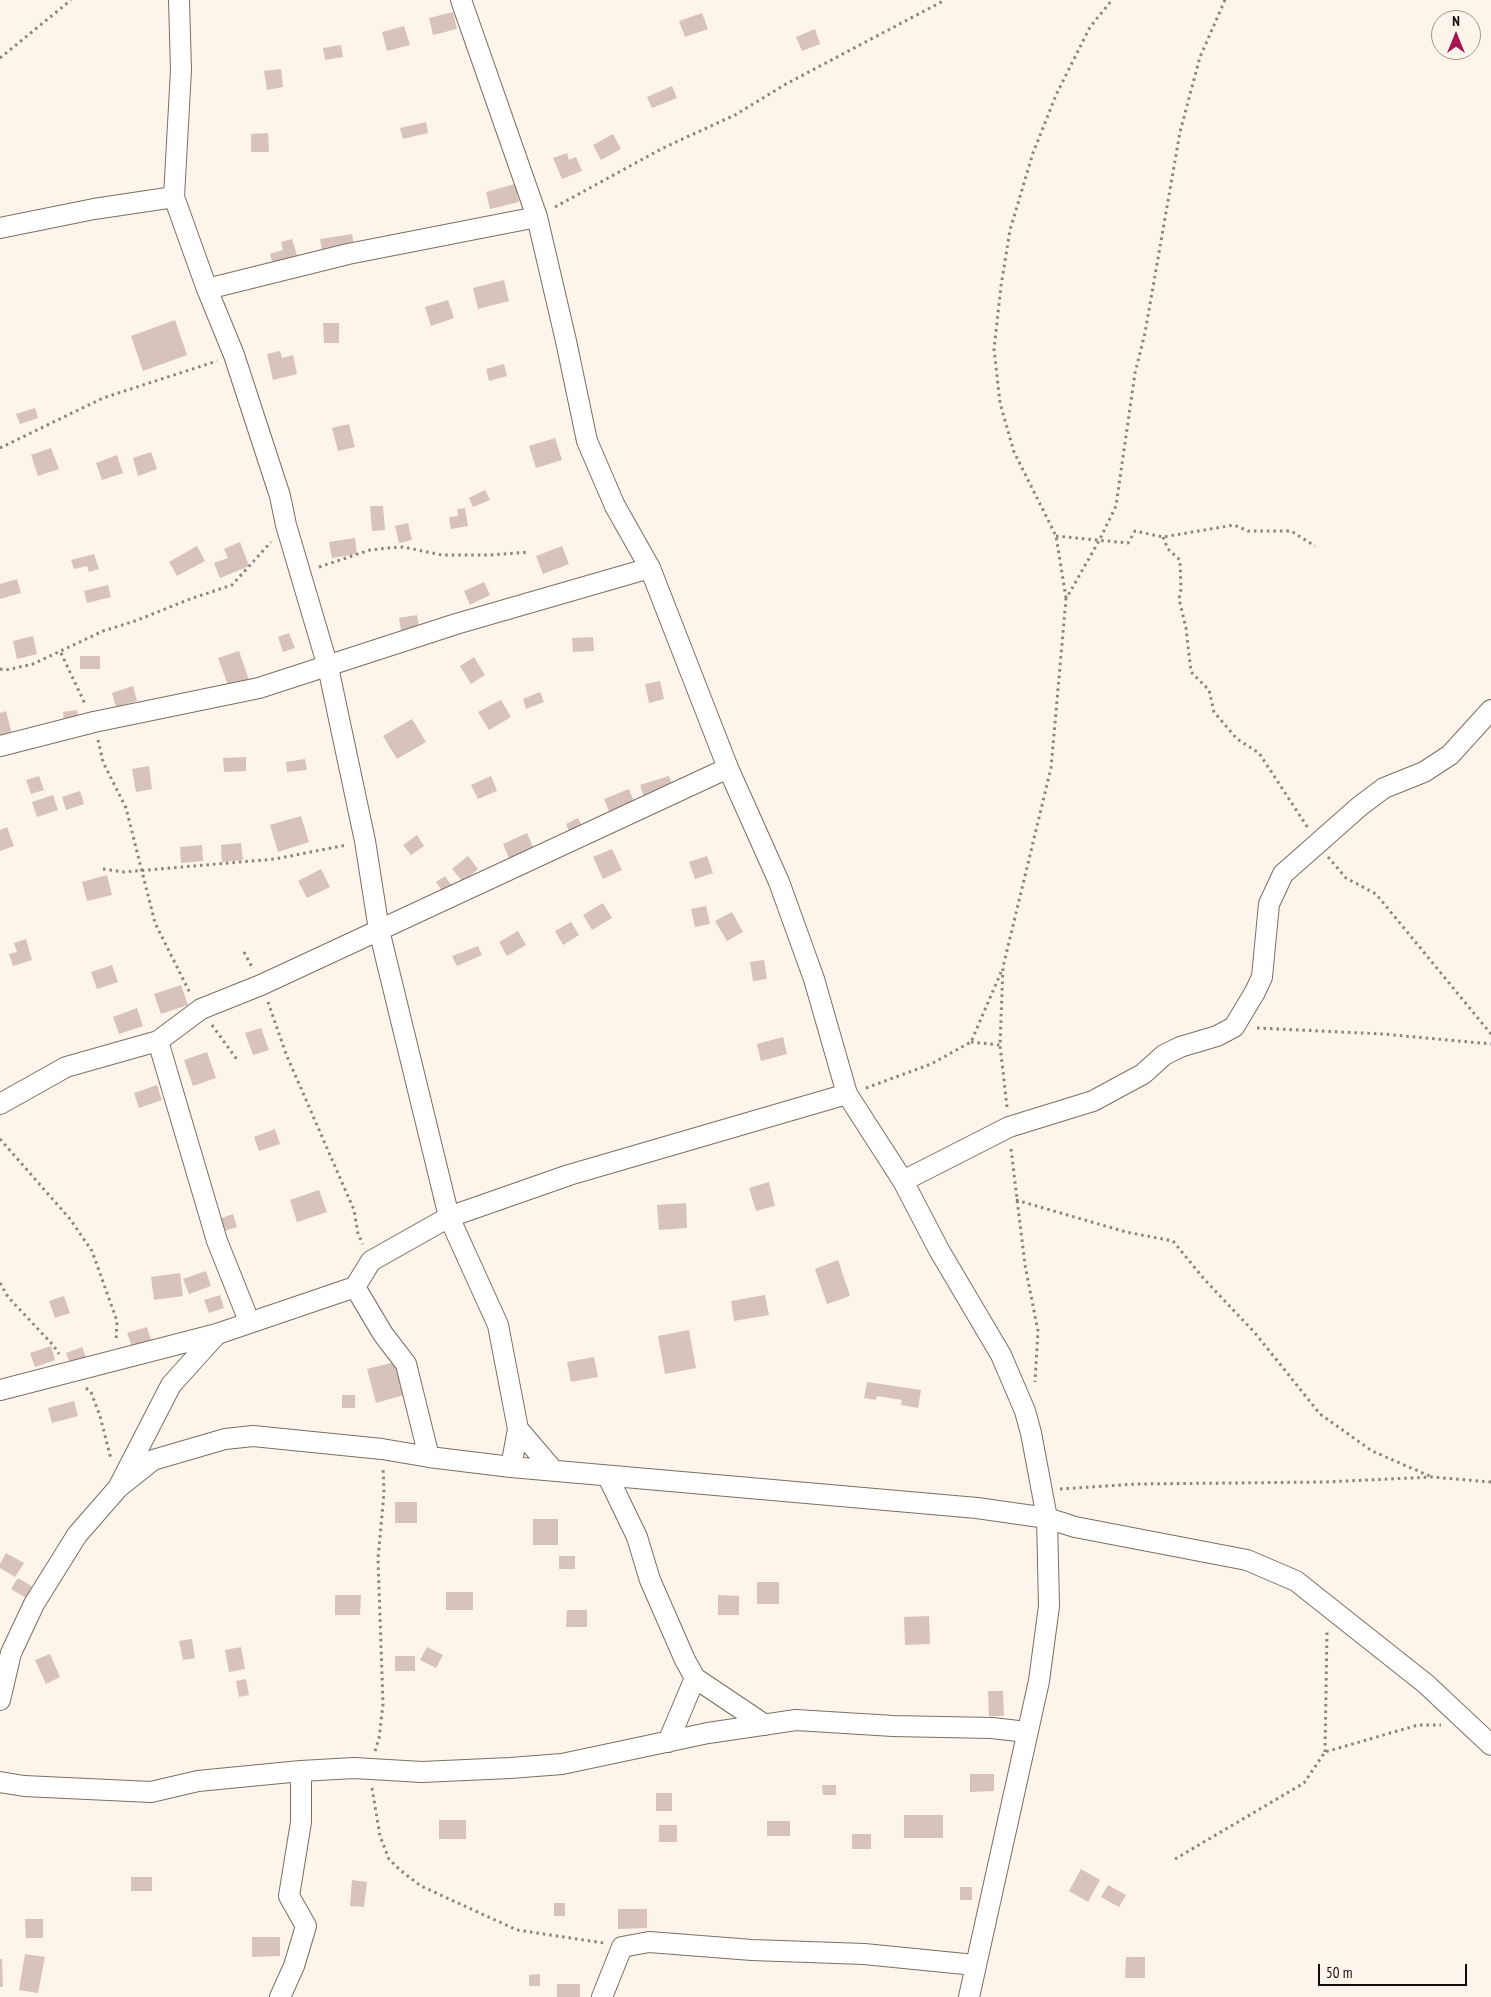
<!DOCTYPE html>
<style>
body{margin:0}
#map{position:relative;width:1491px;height:1997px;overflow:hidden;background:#fdf4eb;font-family:"PT Sans Narrow",sans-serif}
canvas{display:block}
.north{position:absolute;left:1431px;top:10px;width:50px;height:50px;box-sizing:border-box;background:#fdf4eb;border:1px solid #9f9890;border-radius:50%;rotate:0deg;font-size:14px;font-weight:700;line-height:20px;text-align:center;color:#110d08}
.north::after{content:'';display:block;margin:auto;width:18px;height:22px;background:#a7144f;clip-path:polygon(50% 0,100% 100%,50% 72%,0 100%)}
.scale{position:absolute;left:1318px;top:1964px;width:149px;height:22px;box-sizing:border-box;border:2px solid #110d08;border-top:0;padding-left:6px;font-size:15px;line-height:18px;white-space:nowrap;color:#110d08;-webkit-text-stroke:4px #fdf4eb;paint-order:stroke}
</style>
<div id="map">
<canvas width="1491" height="1997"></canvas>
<div class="north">N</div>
<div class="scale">50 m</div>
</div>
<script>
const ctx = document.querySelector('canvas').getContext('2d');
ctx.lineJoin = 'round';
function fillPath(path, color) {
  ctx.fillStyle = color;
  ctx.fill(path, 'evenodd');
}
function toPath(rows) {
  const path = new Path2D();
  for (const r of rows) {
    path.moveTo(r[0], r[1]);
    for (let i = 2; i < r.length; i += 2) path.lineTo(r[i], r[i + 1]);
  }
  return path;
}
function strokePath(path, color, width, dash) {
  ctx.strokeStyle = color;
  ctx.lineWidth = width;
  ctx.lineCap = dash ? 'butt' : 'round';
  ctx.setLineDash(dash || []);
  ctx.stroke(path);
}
fillPath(toPath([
 [453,12,457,29,433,35,429,18],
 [702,13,708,29,685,37,679,21],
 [404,26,410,45,387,51,382,32],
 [815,29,820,44,802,51,796,37],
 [341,45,343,57,325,60,323,48],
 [281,69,283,87,267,90,264,71],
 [672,86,677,98,652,108,647,97],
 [426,122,428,133,403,139,400,128],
 [268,133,269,152,251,152,251,134],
 [613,134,621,149,601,160,593,145],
 [567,153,569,160,576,157,582,171,562,179,553,158],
 [515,184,519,202,490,209,486,192],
 [352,234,355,252,323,257,320,239],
 [292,239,300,265,275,272,270,254,283,250,281,242],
 [504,280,509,301,478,309,473,288],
 [448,300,454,318,431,326,425,307],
 [175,320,187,355,143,371,131,336],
 [323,323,339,323,339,343,324,343],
 [280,351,282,358,293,355,297,374,273,380,267,354],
 [504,364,507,376,489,381,486,369],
 [35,408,38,418,20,424,16,414],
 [349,424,355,447,338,451,332,428],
 [555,438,562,460,536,468,529,446],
 [51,448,59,469,38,476,31,455],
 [151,452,157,469,138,476,133,458],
 [117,455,123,473,102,480,96,463],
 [485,490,490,500,473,507,469,498],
 [370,506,383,506,385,530,372,531],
 [465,508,468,526,451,529,449,517,458,516,457,509],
 [408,523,412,540,399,543,395,526],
 [355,538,357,554,332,558,329,542],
 [240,542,249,566,220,578,214,563,228,558,224,549],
 [197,546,205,561,177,576,169,562],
 [562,546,569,564,543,574,536,556],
 [94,554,99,569,89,572,87,566,74,569,71,560],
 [17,579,21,593,0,599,0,584],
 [484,582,490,595,470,605,464,591],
 [108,585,111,597,87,603,84,591],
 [417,615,419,627,401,630,399,618],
 [289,633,295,648,283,652,278,637],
 [33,636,37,654,17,659,13,641],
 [593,637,594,651,573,652,572,638],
 [239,651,249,680,229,688,218,658],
 [80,656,100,656,100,669,80,669],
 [474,657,485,675,471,684,460,666],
 [660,681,664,699,649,703,645,684],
 [133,686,137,701,116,707,112,693],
 [540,692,544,702,526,709,523,699],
 [501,700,511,717,489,730,478,712],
 [77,710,79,720,64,723,63,712],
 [6,711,12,734,0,737,0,713],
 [412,719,426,742,397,759,383,736],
 [246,757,246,771,224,772,223,758],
 [305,759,307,770,287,772,286,762],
 [149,766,152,789,136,792,132,769],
 [39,776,44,790,31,794,26,780],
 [491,776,497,791,478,799,471,785],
 [669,776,675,795,646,804,640,785],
 [629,789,636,807,611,816,604,799],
 [80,791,84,804,66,810,62,797],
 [53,795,58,810,37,817,32,802],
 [301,816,309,842,278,852,270,825],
 [578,818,584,830,571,836,566,824],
 [7,827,14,846,0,851,0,830],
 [527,833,533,847,509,858,503,844],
 [417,835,424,846,411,855,403,845],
 [241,843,243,860,222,862,221,845],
 [202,845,203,861,181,863,180,847],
 [612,849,622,870,603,879,593,857],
 [468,856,478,869,463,882,452,869],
 [707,856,713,873,695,879,689,862],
 [321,869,330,887,307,898,298,881],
 [107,875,112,895,87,901,82,882],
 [445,876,453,888,444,894,436,882],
 [603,903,612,918,592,930,583,915],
 [706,906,710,924,695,927,691,909],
 [732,912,743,932,727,941,715,921],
 [571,922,579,935,563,945,555,931],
 [518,931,526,945,507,956,499,942],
 [26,939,32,960,13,966,9,954,17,952,14,943],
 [478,946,482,955,457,966,452,956],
 [764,960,767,979,753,981,750,962],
 [112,965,118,982,97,989,91,972],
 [181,985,188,1005,161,1014,154,994],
 [137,1008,143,1026,119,1034,113,1017],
 [261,1028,269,1050,253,1055,245,1033],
 [783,1037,787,1054,761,1061,757,1044],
 [207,1052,216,1078,193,1086,184,1060],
 [157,1085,162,1100,139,1108,134,1093],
 [275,1129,280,1144,259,1151,254,1137],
 [769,1182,775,1206,756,1211,749,1188],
 [319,1190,327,1212,297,1222,290,1200],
 [686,1203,687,1228,659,1230,657,1205],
 [233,1214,237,1227,221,1232,216,1220],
 [838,1260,850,1296,827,1304,815,1269],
 [206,1271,211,1286,189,1294,183,1279],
 [180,1273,183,1296,154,1300,151,1277],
 [220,1295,224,1308,209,1313,204,1300],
 [765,1295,769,1315,734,1321,731,1301],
 [64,1296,70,1313,55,1318,49,1301],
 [147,1327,151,1340,132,1346,127,1333],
 [689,1330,696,1368,665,1374,658,1336],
 [51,1346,55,1360,35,1367,30,1353],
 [82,1347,87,1360,71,1366,66,1353],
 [594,1357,598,1377,571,1382,567,1362],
 [395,1362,404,1395,376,1403,367,1369],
 [867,1382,921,1390,918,1408,901,1405,902,1400,877,1396,876,1400,864,1398],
 [342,1395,355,1395,355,1408,342,1408],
 [74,1401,78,1416,52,1423,48,1408],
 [395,1502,417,1502,417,1523,395,1523],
 [533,1519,558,1519,558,1545,533,1545],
 [6,1553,24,1563,15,1577,0,1568,0,1564],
 [559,1556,575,1556,575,1569,559,1569],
 [18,1578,33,1587,26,1598,11,1589],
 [757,1582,779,1582,779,1604,757,1604],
 [446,1592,473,1592,473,1610,446,1610],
 [335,1595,361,1595,360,1615,335,1615],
 [718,1595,739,1596,739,1615,718,1615],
 [567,1610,587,1610,587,1627,566,1627],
 [929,1616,930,1644,905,1645,904,1617],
 [192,1639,195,1658,183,1660,179,1641],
 [241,1647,245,1669,229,1672,225,1650],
 [427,1647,443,1655,436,1668,420,1660],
 [50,1654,60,1677,46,1684,35,1660],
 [395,1656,415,1656,415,1671,395,1671],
 [246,1679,249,1695,239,1697,236,1681],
 [988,1691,1003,1691,1004,1716,989,1716],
 [970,1774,994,1774,994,1791,970,1792],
 [822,1785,836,1785,836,1795,823,1795],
 [656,1793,672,1793,672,1811,656,1811],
 [904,1815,943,1815,943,1838,904,1838],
 [439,1820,466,1820,466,1839,439,1839],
 [767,1821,790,1821,790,1836,767,1836],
 [659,1825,677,1825,677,1842,659,1842],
 [852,1834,871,1834,871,1849,852,1849],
 [1081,1869,1100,1880,1088,1902,1069,1891],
 [131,1877,152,1877,152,1891,131,1891],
 [352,1880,367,1882,364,1907,350,1906],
 [1108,1885,1126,1895,1119,1907,1101,1897],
 [960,1887,972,1887,972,1900,960,1900],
 [554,1903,565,1903,565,1916,554,1916],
 [618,1909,647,1909,647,1928,618,1929],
 [25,1919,43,1919,43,1938,26,1938],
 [252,1937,280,1937,280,1956,252,1957],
 [25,1954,45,1957,38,1993,19,1990],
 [1126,1957,1145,1957,1145,1978,1125,1978],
 [0,1959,2,1959,3,1987,0,1987],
 [540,1974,540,1986,529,1986,529,1975],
 [557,1984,580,1984,580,1997,557,1997]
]), '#d7c2bc');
const minor = toPath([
 [179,0,181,70,174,197,207,289,234,355,280,496,286,525,328,667,365,841,379,930,449,1217,498,1325,518,1429,511,1467],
 [461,0,537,217,566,341,587,441,615,506,650,568,728,768,779,882,814,979,847,1094,903,1181,939,1250,1001,1355,1025,1411,1031,1433,1047,1518,1049,1606,1039,1681,969,1997],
 [0,228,94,209,174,197],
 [207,289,348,254,537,217],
 [0,746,94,722,259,688,456,624,650,568],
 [158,1041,217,1241,249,1321],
 [0,1104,66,1067,158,1041,201,1009,261,985,728,768],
 [903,1181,1009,1127,1093,1101,1143,1074,1164,1055,1180,1047,1217,1036,1234,1027,1255,992,1262,977,1269,904,1283,874,1360,806,1384,788,1424,772,1450,755,1491,710],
 [355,1287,383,1334,406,1364,429,1457],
 [0,1390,217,1334,355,1287,371,1261,449,1217,569,1175,847,1094],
 [518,1429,553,1470],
 [608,1477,637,1537,650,1580,685,1660,695,1678,765,1725],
 [118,1488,153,1460,225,1439,253,1436,382,1449,429,1457,511,1467,977,1508,1047,1518,1075,1527,1247,1560,1296,1581,1426,1684,1491,1745],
 [0,1700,11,1653,34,1604,77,1535,118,1488,171,1385,217,1334],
 [668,1742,695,1678],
 [0,1782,24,1786,151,1792,198,1781,301,1771,354,1768,422,1772,510,1768,562,1764,708,1733,796,1720,893,1726,992,1728,1027,1732],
 [280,1997,294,1966,306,1926,289,1896,301,1822,301,1771],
 [602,1997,622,1947,649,1942,752,1950,864,1954,975,1965]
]);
strokePath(minor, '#7b6f61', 22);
strokePath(toPath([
 [0,58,71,0],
 [555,207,663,148,735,115,786,84,945,0],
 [0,448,103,398,217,361],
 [1056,536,1128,543,1135,531,1163,537,1234,525,1248,531,1291,531,1315,546],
 [1163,537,1168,549,1180,560,1181,589,1179,599,1186,628,1191,672,1209,690,1214,712,1237,739,1259,753,1308,828],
 [319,567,370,550,387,548,403,547,442,555,490,555,529,552],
 [1066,598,1056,536,1014,452,1000,403,994,349,1001,286,1010,230,1033,153,1056,95,1090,27,1112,0],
 [61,653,85,704],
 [0,669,6,670,33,664,103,631,135,621,190,599,232,585,271,542],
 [98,740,103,762,126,808,155,923,190,993],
 [1328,857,1346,878,1376,894,1491,1034],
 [103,869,124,872,275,859,347,845],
 [244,952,253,969],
 [268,1002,286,1054,354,1210,358,1234,363,1244],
 [212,1025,238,1061],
 [1257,1028,1383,1034,1491,1044],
 [971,1042,1000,1045],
 [866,1088,931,1064,971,1042,1002,970],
 [1007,1107,1000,1045,1003,967,1051,768,1066,599,1100,539,1116,506,1135,373,1145,333,1180,132,1200,57,1225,0],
 [0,1139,70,1219,92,1251,117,1321,116,1341],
 [1011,1149,1025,1265,1038,1331,1035,1382],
 [1016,1200,1126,1232,1173,1241,1204,1279,1255,1333,1320,1414,1372,1451,1432,1477],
 [0,1283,8,1297,53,1345,59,1354],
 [86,1388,91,1392,100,1416,111,1459],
 [1060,1489,1136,1484,1325,1482,1432,1477,1491,1482],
 [375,1751,379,1738,383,1704,378,1559,384,1493,383,1468],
 [1325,1752,1327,1630],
 [372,1788,380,1836,389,1859,400,1870,421,1886,517,1930,604,1943],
 [1175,1859,1304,1783,1325,1752,1418,1725,1441,1725]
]), '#8a847c', 3, [2.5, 4]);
strokePath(minor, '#fff', 20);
</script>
